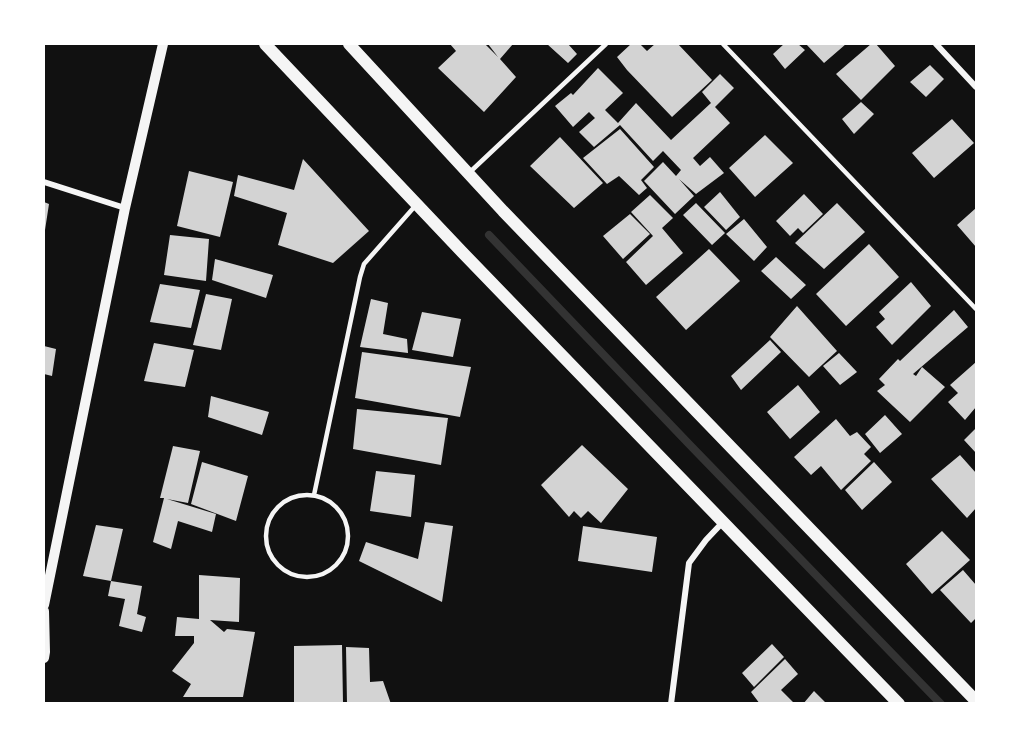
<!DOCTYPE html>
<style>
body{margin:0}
#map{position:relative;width:1020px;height:747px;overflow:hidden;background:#111;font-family:Ubuntu,sans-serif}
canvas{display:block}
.frame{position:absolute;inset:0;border:45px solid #fff;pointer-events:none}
</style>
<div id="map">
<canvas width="1020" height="747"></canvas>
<div class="frame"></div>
</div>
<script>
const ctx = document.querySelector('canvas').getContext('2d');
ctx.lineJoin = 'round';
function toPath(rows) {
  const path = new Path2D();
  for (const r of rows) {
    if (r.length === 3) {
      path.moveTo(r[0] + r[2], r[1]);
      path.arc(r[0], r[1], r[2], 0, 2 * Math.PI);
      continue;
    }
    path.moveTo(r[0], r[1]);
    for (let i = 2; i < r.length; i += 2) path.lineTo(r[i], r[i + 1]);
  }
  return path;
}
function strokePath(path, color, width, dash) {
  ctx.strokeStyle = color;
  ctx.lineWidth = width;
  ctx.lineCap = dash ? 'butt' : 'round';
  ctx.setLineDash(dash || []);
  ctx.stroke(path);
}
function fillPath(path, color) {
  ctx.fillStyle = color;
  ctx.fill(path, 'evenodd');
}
strokePath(toPath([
 [489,235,688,443,941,704]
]), '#333', 8);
fillPath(toPath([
 [450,44,485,44,498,57,488,44,513,44,500,59,516,77,484,112,438,68,456,51],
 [547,44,568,44,577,54,568,63],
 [631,44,640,44,647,51,655,44,678,44,712,80,672,117,627,70,617,57],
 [784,44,798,44,805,50,785,69,773,54],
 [806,44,846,44,824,63],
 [871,44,876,44,895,66,861,100,836,74],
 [930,65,944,79,926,97,910,82],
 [598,68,623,93,605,110,618,123,636,103,671,140,711,103,702,92,720,74,734,88,715,107,730,123,693,158,700,166,710,157,724,173,696,194,679,179,694,196,675,214,644,181,663,162,676,176,681,170,663,151,653,161,620,125,594,147,579,132,595,118,589,112,573,127,555,106,571,93,573,95],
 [861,102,874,114,854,134,842,119],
 [952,119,974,143,934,178,912,153],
 [620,129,654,167,641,180,647,188,639,195,619,176,607,184,583,158],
 [765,135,793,163,755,197,729,168],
 [560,137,603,183,574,208,530,166],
 [303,159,369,231,333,263,278,245,287,213,234,196,238,175,294,190],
 [189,171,233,182,220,237,177,226],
 [720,192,740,217,726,230,704,207],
 [804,194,823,214,803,233,798,228,790,236,776,221],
 [650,195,673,218,662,228,683,253,646,285,626,262,653,236,631,212],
 [44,202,49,204,45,230,44,230],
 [696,203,725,233,712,245,683,215],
 [837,203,865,232,824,269,795,243],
 [976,208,976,247,957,225],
 [630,214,650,234,623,259,603,236],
 [744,219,767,247,754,261,726,234],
 [170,235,209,239,206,281,164,275],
 [869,244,899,277,846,326,816,294],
 [709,249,740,281,686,330,656,297],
 [776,257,806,285,791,299,761,271],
 [215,259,273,275,266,298,212,280],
 [911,282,931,306,892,345,876,327,885,319,879,312],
 [160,284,200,290,191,328,150,322],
 [206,294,232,299,221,350,193,345],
 [371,299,388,303,383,334,407,339,408,353,360,347],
 [797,306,837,351,809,377,770,337],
 [954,310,968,327,913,374,916,376,922,367,945,387,910,422,877,391,885,385,879,379,898,359,900,361],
 [422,312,461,319,453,357,412,350],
 [770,340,781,352,741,390,731,376],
 [154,343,194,350,185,387,144,381],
 [44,346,56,349,52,376,44,374],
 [362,352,471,367,460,417,355,398],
 [839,353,857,372,840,385,823,366],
 [976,362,976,407,965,420,948,402,958,393,950,385],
 [798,385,820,412,790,439,767,412],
 [211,396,269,412,262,435,208,417],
 [357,409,448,418,441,465,353,449],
 [885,415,902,434,880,453,865,434],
 [836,419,850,436,857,432,871,447,864,454,871,461,841,490,821,466,811,475,794,457],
 [976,428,976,453,964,440],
 [582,445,628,489,601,523,588,511,581,518,574,511,569,517,541,485],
 [173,446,200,451,188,503,167,499,216,514,212,532,178,521,171,549,153,542,164,498,160,498],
 [960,455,976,473,976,508,967,518,931,479],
 [202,462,248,476,236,521,191,504],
 [874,462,892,482,862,510,845,490],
 [376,471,415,475,411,517,370,511],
 [425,522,453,526,442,602,359,561,366,542,418,559],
 [96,525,123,529,111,581,83,576],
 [583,526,657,537,652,572,578,561],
 [942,531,970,560,932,594,906,564],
 [963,570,976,585,976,618,971,623,940,590],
 [199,575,240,578,239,622,210,620,224,632,227,629,255,632,243,697,183,697,191,684,172,671,194,643,194,636,175,636,177,617,199,619],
 [111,581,142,586,137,614,146,617,142,632,119,626,125,599,108,596],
 [772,644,784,657,754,687,742,673],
 [342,645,343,703,294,702,294,646],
 [346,647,369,648,370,682,383,681,391,704,347,704],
 [785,659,798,674,781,690,795,704,760,704,751,692],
 [814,691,827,704,803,704]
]), '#d3d3d3');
strokePath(toPath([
 [723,44,976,309],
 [470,172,606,44],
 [307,536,41],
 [314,495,360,277,364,264,416,205]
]), '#f5f5f5', 4.5);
strokePath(toPath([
 [936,44,976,87],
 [44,182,125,208],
 [671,704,689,563,706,540,723,522]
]), '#f5f5f5', 6);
strokePath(toPath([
 [44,605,125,208,163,44],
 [44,611,45,652,44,658]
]), '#f5f5f5', 10);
strokePath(toPath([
 [265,44,462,252,899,704],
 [349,44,503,211,976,701]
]), '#f5f5f5', 12);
</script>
